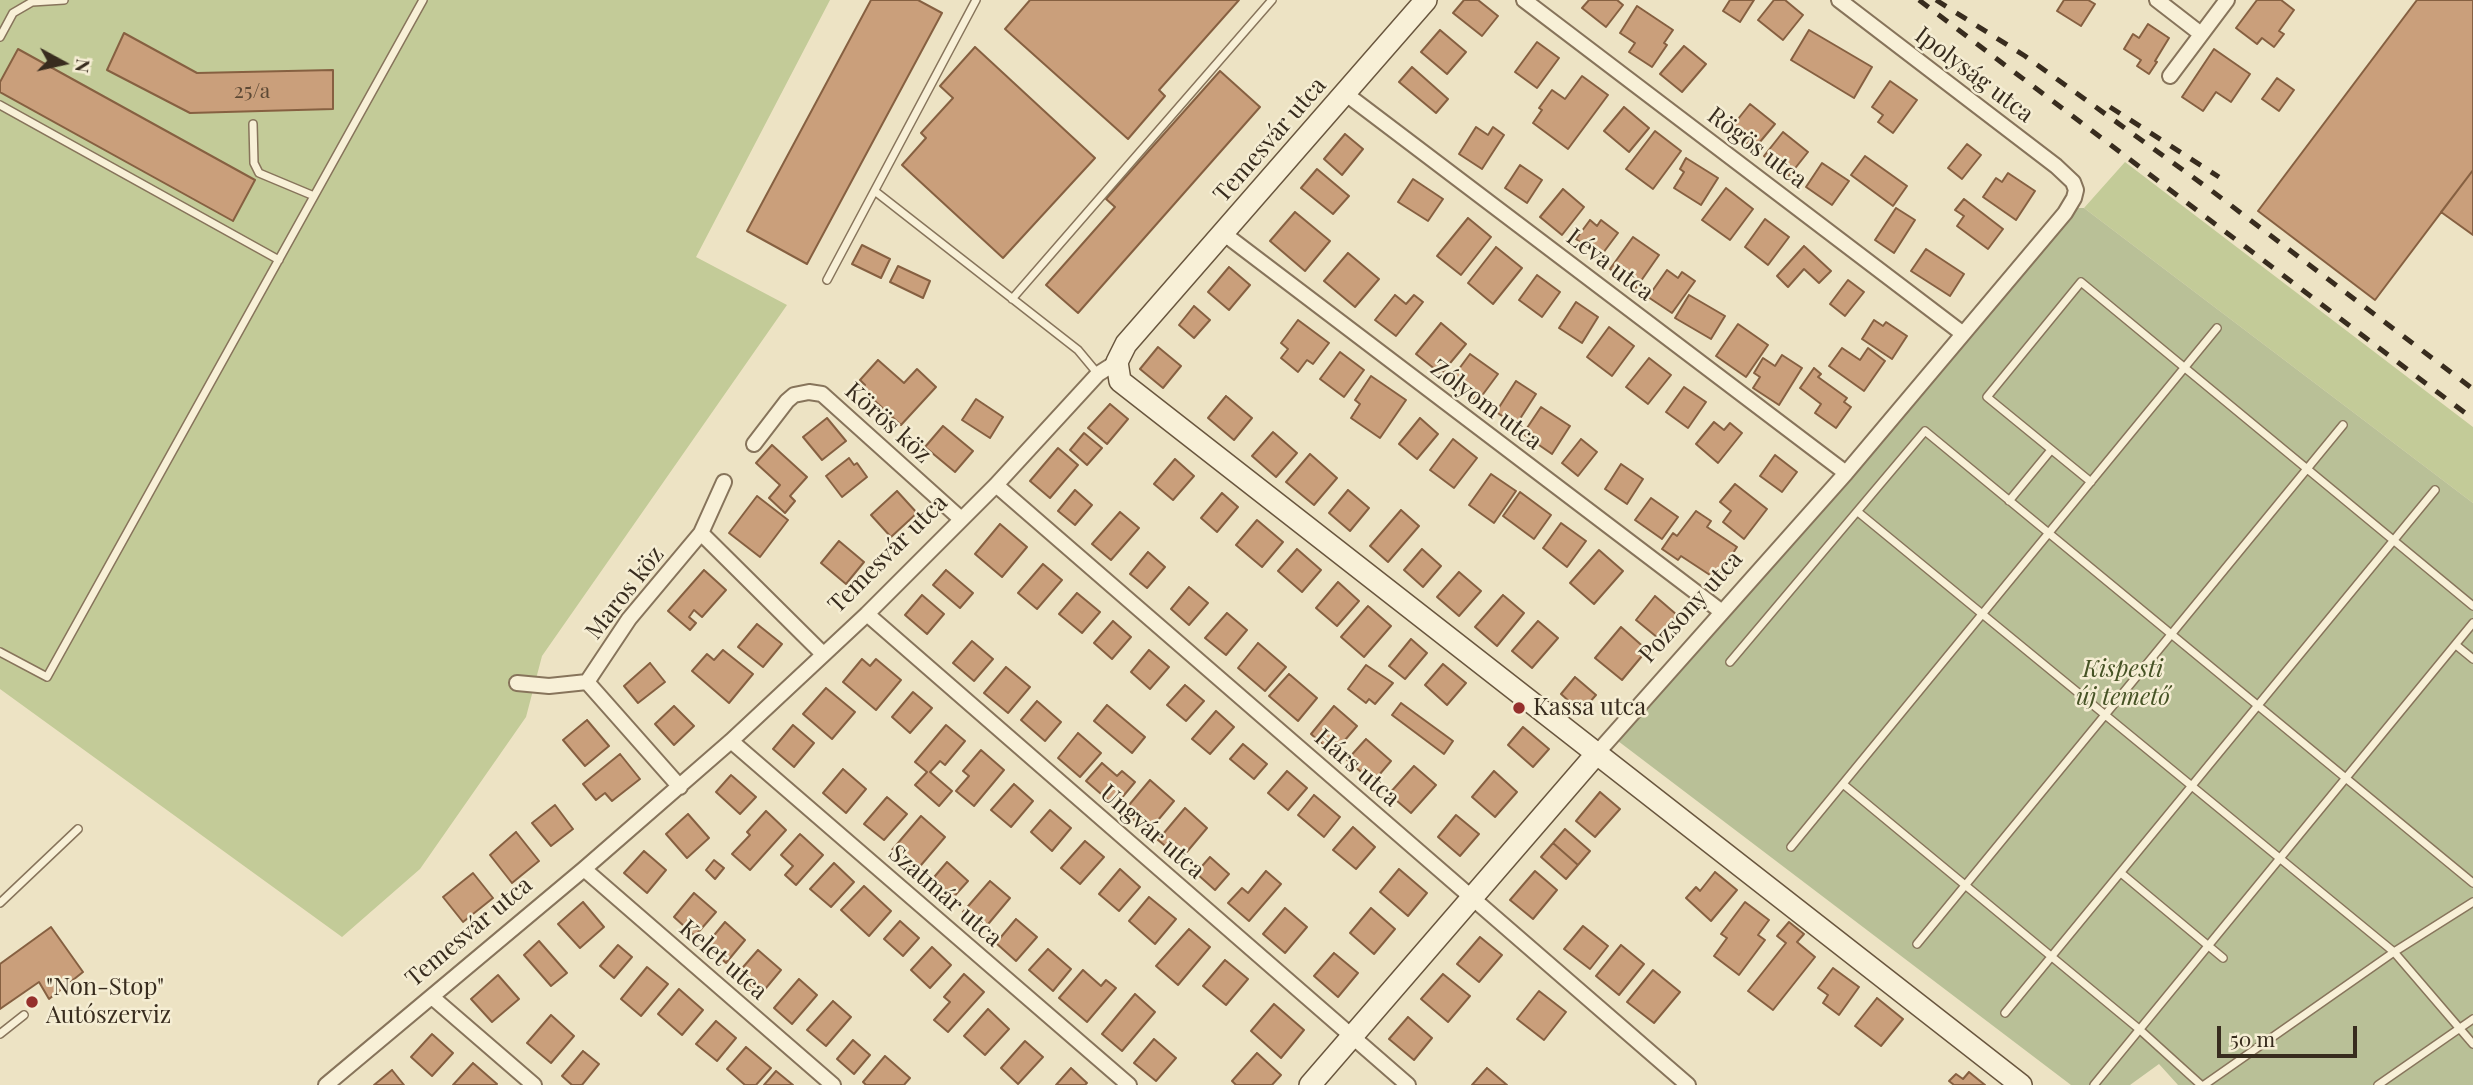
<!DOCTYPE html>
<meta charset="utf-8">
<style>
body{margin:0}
#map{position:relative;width:2473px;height:1085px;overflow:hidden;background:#ede3c4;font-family:"Playfair Display",serif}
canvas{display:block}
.north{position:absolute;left:28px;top:28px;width:70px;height:70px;-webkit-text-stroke:5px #f5edd3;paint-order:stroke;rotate:98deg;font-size:19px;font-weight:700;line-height:28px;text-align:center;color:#382c1e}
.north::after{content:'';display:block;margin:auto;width:24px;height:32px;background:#382c1e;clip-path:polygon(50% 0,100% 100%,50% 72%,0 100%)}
.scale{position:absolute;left:2217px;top:1026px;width:140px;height:32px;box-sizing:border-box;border:4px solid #382c1e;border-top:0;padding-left:9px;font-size:21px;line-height:24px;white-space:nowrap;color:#382c1e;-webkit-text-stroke:5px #f5edd3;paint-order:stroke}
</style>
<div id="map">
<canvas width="2473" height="1085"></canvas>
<div class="north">N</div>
<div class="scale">50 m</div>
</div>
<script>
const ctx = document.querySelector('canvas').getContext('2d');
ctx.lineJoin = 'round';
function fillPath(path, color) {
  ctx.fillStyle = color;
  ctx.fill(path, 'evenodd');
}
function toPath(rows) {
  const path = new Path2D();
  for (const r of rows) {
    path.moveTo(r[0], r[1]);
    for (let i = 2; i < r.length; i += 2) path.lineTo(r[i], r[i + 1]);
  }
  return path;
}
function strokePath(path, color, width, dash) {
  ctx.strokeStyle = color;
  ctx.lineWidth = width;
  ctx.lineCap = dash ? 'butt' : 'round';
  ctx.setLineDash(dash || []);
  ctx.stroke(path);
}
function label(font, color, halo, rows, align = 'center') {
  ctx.font = font + ' "Playfair Display",serif';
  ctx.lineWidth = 5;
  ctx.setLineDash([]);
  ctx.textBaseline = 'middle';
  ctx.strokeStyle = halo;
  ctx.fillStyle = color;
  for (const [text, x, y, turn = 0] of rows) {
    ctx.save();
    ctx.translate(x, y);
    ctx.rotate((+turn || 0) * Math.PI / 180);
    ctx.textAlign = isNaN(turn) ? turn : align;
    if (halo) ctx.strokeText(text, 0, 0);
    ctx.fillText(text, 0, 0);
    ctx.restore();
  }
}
fillPath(toPath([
 [0,0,830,0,696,257,787,305,542,656,526,717,420,869,342,937,0,689],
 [2125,162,2473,427,2473,503,2084,208]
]), '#c3cb98');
fillPath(toPath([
 [2065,208,2084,208,2473,503,2473,1085,2178,1085,2159,1064,2130,1085,2071,1085,1618,741]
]), '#b9c097');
const building = toPath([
 [871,0,918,0,942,13,807,264,747,231,871,0],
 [1030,0,1239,0,1159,90,1165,96,1128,139,1005,29,1030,0],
 [1464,0,1478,0,1498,16,1482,36,1453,13,1464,0],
 [1589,0,1617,0,1623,5,1606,27,1582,8,1589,0],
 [1730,0,1754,0,1740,22,1723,11,1730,0],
 [1774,0,1785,0,1803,15,1783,40,1758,20,1774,0],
 [2064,0,2088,0,2095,4,2081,26,2057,11,2064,0],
 [2257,0,2281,0,2294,10,2279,31,2284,34,2274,47,2262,38,2257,44,2236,28,2257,0],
 [2417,0,2473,0,2473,170,2375,300,2258,211,2417,0],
 [1637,6,1673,30,1664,43,1667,45,1652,67,1629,52,1635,43,1620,33,1637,6],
 [2148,24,2169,38,2155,61,2157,62,2149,74,2137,66,2141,60,2124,49,2133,34,2139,38,2148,24],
 [1440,30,1466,52,1447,74,1421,52,1440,30],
 [1809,30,1872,67,1854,98,1791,60,1809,30],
 [124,33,197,73,333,70,333,109,190,113,107,70,124,33],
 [1537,42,1559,58,1537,88,1515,72,1537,42],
 [1684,46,1706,64,1682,92,1660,74,1684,46],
 [975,47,1095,158,1003,258,902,165,926,138,921,133,953,98,940,86,975,47],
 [18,49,255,180,233,221,0,92,0,82,18,49],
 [2214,49,2250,74,2231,102,2216,92,2203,111,2182,97,2214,49],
 [1412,67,1448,99,1436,113,1399,82,1412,67],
 [1220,71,1260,107,1078,313,1046,285,1115,207,1106,199,1220,71],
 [1582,76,1608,95,1568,149,1533,123,1542,110,1539,108,1552,90,1565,99,1582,76],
 [2277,78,2294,90,2279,111,2262,99,2277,78],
 [1890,81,1917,100,1893,133,1878,122,1883,115,1872,107,1890,81],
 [1750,104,1775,124,1754,149,1730,129,1750,104],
 [1624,107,1649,128,1629,152,1604,131,1624,107],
 [1476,127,1488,135,1493,127,1504,135,1482,169,1459,154,1476,127],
 [1655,131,1681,151,1653,189,1626,169,1655,131],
 [1783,132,1808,152,1789,176,1764,156,1783,132],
 [1345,134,1363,149,1342,175,1324,159,1345,134],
 [1967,144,1981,155,1962,179,1948,168,1967,144],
 [1865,156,1907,186,1893,206,1851,175,1865,156],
 [1686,158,1718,178,1701,205,1674,188,1684,172,1680,169,1686,158],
 [1822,163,1849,181,1832,205,1806,187,1822,163],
 [1520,165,1542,180,1527,203,1505,188,1520,165],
 [1317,169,1349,196,1333,214,1301,188,1317,169],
 [2473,170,2473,235,2441,212,2473,170],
 [2008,173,2035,191,2016,220,1983,197,1996,178,2002,182,2008,173],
 [1413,179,1443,199,1428,221,1398,202,1413,179],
 [1726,188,1753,209,1730,240,1702,220,1726,188],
 [1563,189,1584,207,1562,235,1540,217,1563,189],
 [1964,199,2003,229,1988,249,1957,226,1964,216,1955,210,1964,199],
 [1896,208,1915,220,1894,253,1875,240,1896,208],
 [1295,212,1330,241,1305,271,1270,241,1295,212],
 [1468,218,1491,237,1461,275,1437,256,1468,218],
 [1765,219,1789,237,1768,265,1745,247,1765,219],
 [1590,220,1597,226,1601,220,1618,233,1600,257,1576,239,1590,220],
 [1633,237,1659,255,1636,288,1610,269,1633,237],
 [862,245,890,259,881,278,852,264,862,245],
 [1804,246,1831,271,1819,283,1804,269,1788,287,1777,276,1804,246],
 [1496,247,1522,268,1493,304,1468,283,1496,247],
 [1926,249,1964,274,1950,296,1911,271,1926,249],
 [1348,253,1379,279,1355,307,1324,281,1348,253],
 [898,266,930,281,923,298,890,282,898,266],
 [1229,267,1250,285,1229,310,1208,292,1229,267],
 [1667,270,1678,278,1682,272,1695,281,1672,313,1648,297,1667,270],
 [1537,275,1560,292,1542,317,1519,300,1537,275],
 [1848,280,1864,292,1845,316,1830,304,1848,280],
 [1395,295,1406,304,1414,295,1423,302,1396,336,1375,320,1395,295],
 [1689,295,1725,316,1711,339,1675,318,1689,295],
 [1576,302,1598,317,1582,343,1559,328,1576,302],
 [1194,306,1210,320,1194,338,1179,325,1194,306],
 [1298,320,1329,343,1313,364,1307,360,1298,372,1281,358,1288,349,1281,343,1298,320],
 [1874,320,1883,326,1886,322,1907,336,1892,359,1862,339,1874,320],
 [1441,323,1466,344,1441,374,1416,354,1441,323],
 [1738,324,1768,345,1746,377,1716,356,1738,324],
 [1609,327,1634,346,1612,376,1587,357,1609,327],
 [1158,347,1181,366,1163,388,1140,369,1158,347],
 [1842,348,1860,360,1868,348,1885,361,1864,391,1829,366,1842,348],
 [1340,352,1364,370,1344,397,1320,379,1340,352],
 [1470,354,1498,374,1478,401,1450,381,1470,354],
 [1782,355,1802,368,1779,405,1753,388,1760,377,1754,373,1763,358,1775,366,1782,355],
 [1649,358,1671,375,1648,404,1626,387,1649,358],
 [878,360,904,383,917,369,936,387,901,425,862,389,865,385,860,380,878,360],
 [1814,368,1821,374,1818,377,1847,398,1844,402,1851,407,1836,428,1815,413,1821,404,1800,388,1814,368],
 [1371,376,1406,400,1380,438,1351,418,1360,404,1355,400,1371,376],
 [1516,381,1536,394,1516,425,1496,412,1516,381],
 [1684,387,1706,402,1688,428,1666,412,1684,387],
 [1226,396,1252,418,1234,440,1208,418,1226,396],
 [976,399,1003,417,990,438,962,420,976,399],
 [1110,404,1128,419,1107,444,1088,428,1110,404],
 [1541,407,1570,426,1552,454,1523,434,1541,407],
 [827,418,846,441,822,460,803,437,827,418],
 [1420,418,1438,434,1417,459,1399,444,1420,418],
 [1714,422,1724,430,1730,423,1742,433,1718,463,1696,444,1714,422],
 [943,426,973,451,955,472,925,447,943,426],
 [1273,432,1297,453,1276,477,1252,456,1273,432],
 [1084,433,1102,448,1087,465,1070,450,1084,433],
 [1453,439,1477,458,1454,488,1430,470,1453,439],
 [1581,439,1597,452,1578,476,1562,463,1581,439],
 [772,445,807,477,790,496,795,501,785,513,769,498,780,485,756,463,772,445],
 [1058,448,1078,465,1050,498,1030,481,1058,448],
 [1310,454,1337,478,1314,505,1286,482,1310,454],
 [1775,455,1797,472,1782,492,1760,476,1775,455],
 [849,458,854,465,857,463,867,477,842,497,826,476,849,458],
 [1175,459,1194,476,1173,500,1154,484,1175,459],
 [1621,464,1643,479,1627,504,1605,489,1621,464],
 [1491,474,1516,491,1494,523,1469,505,1491,474],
 [1735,484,1767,509,1744,539,1723,522,1731,511,1720,502,1735,484],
 [1075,490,1092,505,1075,525,1058,511,1075,490],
 [1348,490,1369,508,1350,531,1329,513,1348,490],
 [897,491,917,513,891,537,871,515,897,491],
 [1520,492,1551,515,1534,539,1503,516,1520,492],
 [1222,493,1238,507,1217,532,1201,518,1222,493],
 [757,496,788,520,760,557,729,533,757,496],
 [1651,498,1678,517,1662,539,1635,520,1651,498],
 [1401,510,1419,526,1388,562,1370,546,1401,510],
 [1696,511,1711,521,1707,527,1737,547,1716,579,1681,556,1678,560,1662,549,1673,533,1677,536,1696,511],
 [1120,512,1139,528,1111,560,1092,544,1120,512],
 [1257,520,1283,542,1262,567,1236,545,1257,520],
 [1561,523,1586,541,1567,567,1543,548,1561,523],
 [1000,524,1027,547,1002,577,975,554,1000,524],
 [839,541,864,562,846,584,821,563,839,541],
 [1297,549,1321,570,1302,592,1278,571,1297,549],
 [1422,549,1441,566,1423,587,1404,570,1422,549],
 [1599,550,1623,571,1594,604,1570,583,1599,550],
 [1148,552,1165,567,1147,588,1130,574,1148,552],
 [1043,564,1062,580,1037,609,1018,593,1043,564],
 [704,570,726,590,702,617,694,610,689,617,696,623,690,630,668,611,704,570],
 [946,570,973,593,960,608,933,585,946,570],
 [1459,572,1481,591,1459,616,1437,597,1459,572],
 [1338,582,1359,601,1337,626,1316,608,1338,582],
 [1189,587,1208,603,1189,625,1171,609,1189,587],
 [1077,593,1100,612,1082,633,1059,614,1077,593],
 [922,595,944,614,927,634,905,615,922,595],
 [1503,595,1524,613,1497,646,1475,627,1503,595],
 [1655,596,1677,615,1658,638,1636,620,1655,596],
 [1368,606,1391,626,1364,657,1341,637,1368,606],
 [1227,613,1247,630,1226,655,1205,638,1227,613],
 [1113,621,1131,637,1112,659,1094,643,1113,621],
 [1538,621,1558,638,1532,668,1512,651,1538,621],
 [757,624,782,644,763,667,738,647,757,624],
 [1621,627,1647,650,1622,680,1595,658,1621,627],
 [1411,639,1427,653,1405,679,1389,666,1411,639],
 [972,641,993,659,974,681,953,663,972,641],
 [1258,643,1286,667,1265,691,1238,668,1258,643],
 [723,650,753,674,729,703,692,671,707,654,714,660,723,650],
 [1149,650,1169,667,1150,689,1131,672,1149,650],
 [862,659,870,666,876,659,901,680,876,710,843,682,862,659],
 [650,663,665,682,638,703,624,686,650,663],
 [1443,664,1466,683,1447,705,1425,685,1443,664],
 [1366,665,1393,683,1375,704,1369,699,1366,703,1348,689,1366,665],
 [1006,667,1030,687,1008,713,984,693,1006,667],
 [1289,674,1317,698,1298,721,1269,696,1289,674],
 [1575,677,1596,695,1581,712,1561,694,1575,677],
 [1185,685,1204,701,1186,721,1167,705,1185,685],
 [826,688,855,712,832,739,803,714,826,688],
 [913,692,932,708,910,733,892,717,913,692],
 [1037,701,1061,722,1045,741,1021,720,1037,701],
 [1401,703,1453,741,1444,754,1392,715,1401,703],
 [1107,705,1145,737,1132,753,1094,721,1107,705],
 [674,706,694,726,674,745,655,724,674,706],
 [1334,706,1357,726,1333,754,1311,734,1334,706],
 [1216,711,1234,727,1210,754,1192,739,1216,711],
 [587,720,609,746,585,766,563,740,587,720],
 [793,725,814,743,794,767,773,749,793,725],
 [946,725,965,741,945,765,940,761,930,772,952,791,939,806,915,785,927,772,915,762,946,725],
 [1523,727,1549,749,1533,767,1508,745,1523,727],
 [1078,733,1101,753,1080,777,1058,758,1078,733],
 [1366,739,1391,761,1373,782,1347,760,1366,739],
 [1243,744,1267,764,1254,779,1230,759,1243,744],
 [981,750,1004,770,974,806,956,791,969,776,963,771,981,750],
 [620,754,640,779,612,801,605,793,596,800,583,784,620,754],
 [1102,763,1117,776,1122,771,1135,782,1115,806,1086,781,1102,763],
 [1414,766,1436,785,1411,813,1389,794,1414,766],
 [843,769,866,789,846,813,823,793,843,769],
 [1287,771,1307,788,1288,810,1268,793,1287,771],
 [1494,771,1517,792,1495,817,1472,797,1494,771],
 [731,775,756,797,740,814,716,792,731,775],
 [1150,780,1174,801,1148,832,1124,811,1150,780],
 [1014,784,1033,801,1011,827,991,810,1014,784],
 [1600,792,1620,809,1595,837,1576,821,1600,792],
 [1314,795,1340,817,1324,837,1298,815,1314,795],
 [887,797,907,814,884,840,864,824,887,797],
 [555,805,573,829,551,846,532,823,555,805],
 [1185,808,1207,828,1181,859,1158,840,1185,808],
 [1050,810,1071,828,1052,851,1031,832,1050,810],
 [766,811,786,830,750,870,732,854,750,835,747,832,766,811],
 [688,814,709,838,687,858,666,834,688,814],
 [1456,815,1479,834,1460,856,1438,837,1456,815],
 [921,816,945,837,916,871,892,850,921,816],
 [1353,827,1375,847,1356,869,1333,850,1353,827],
 [1565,829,1590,851,1578,865,1553,843,1565,829],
 [516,832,539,861,512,883,490,855,516,832],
 [800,834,823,855,796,885,785,875,793,866,781,855,800,834],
 [1085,841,1104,857,1080,884,1061,868,1085,841],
 [1553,843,1578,865,1566,879,1541,857,1553,843],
 [644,851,666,870,647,893,624,873,644,851],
 [1210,857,1229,874,1215,890,1196,873,1210,857],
 [714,860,724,868,715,879,706,870,714,860],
 [947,862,968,881,950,901,929,883,947,862],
 [834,863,854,882,831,907,810,889,834,863],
 [1120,869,1140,887,1119,911,1099,894,1120,869],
 [1399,869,1427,893,1408,916,1380,892,1399,869],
 [1266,871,1281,884,1249,921,1228,903,1242,888,1248,893,1266,871],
 [1535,871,1557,890,1533,919,1510,900,1535,871],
 [1715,872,1737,890,1711,921,1686,898,1696,887,1700,891,1715,872],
 [473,873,493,898,463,922,443,897,473,873],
 [990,881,1010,898,984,929,963,912,990,881],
 [864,886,891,911,869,936,841,910,864,886],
 [694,893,716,912,695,936,674,917,694,893],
 [1149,897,1176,919,1155,944,1129,921,1149,897],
 [583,902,604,927,580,948,558,924,583,902],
 [1745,902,1769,920,1758,935,1765,940,1739,975,1714,956,1727,938,1721,934,1745,902],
 [1285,908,1307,927,1285,953,1263,934,1285,908],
 [1371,908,1395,929,1374,954,1350,933,1371,908],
 [1016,919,1037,937,1016,961,996,943,1016,919],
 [900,921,919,938,903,956,884,939,900,921],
 [725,922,745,940,726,963,706,945,725,922],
 [1789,922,1804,934,1797,942,1815,957,1773,1010,1748,991,1786,943,1777,936,1789,922],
 [1583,926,1608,946,1590,969,1564,949,1583,926],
 [51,927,83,972,49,999,39,982,0,1009,0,964,51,927],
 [1189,929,1210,947,1178,985,1156,966,1189,929],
 [1480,937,1502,955,1479,982,1457,964,1480,937],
 [539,941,567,973,551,986,524,955,539,941],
 [618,945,632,957,614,978,600,966,618,945],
 [1621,945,1644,964,1619,995,1596,976,1621,945],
 [932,947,951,965,930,988,911,970,932,947],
 [1048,949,1071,969,1053,991,1029,970,1048,949],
 [758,950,781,970,761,994,737,974,758,950],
 [1334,953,1358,973,1338,997,1314,976,1334,953],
 [1225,960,1248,979,1226,1005,1203,986,1225,960],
 [647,967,668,984,641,1016,621,999,647,967],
 [1833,968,1859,987,1839,1015,1823,1003,1828,995,1818,988,1833,968],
 [1083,970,1101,986,1106,980,1116,988,1087,1022,1059,998,1083,970],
 [1653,970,1680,992,1654,1023,1627,1002,1653,970],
 [964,974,984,992,948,1032,934,1020,950,1002,944,997,964,974],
 [1443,974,1470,996,1448,1022,1421,999,1443,974],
 [498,975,519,999,492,1022,471,999,498,975],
 [799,979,817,995,792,1024,774,1008,799,979],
 [679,989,703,1010,682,1035,658,1014,679,989],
 [1539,991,1566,1012,1544,1040,1517,1019,1539,991],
 [1135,994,1155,1012,1122,1051,1102,1034,1135,994],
 [1877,998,1903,1019,1881,1046,1855,1026,1877,998],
 [833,1001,851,1017,826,1046,807,1030,833,1001],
 [1274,1004,1304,1030,1281,1058,1251,1031,1274,1004],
 [988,1009,1009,1029,985,1055,964,1036,988,1009],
 [551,1015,574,1036,551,1063,527,1043,551,1015],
 [1408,1017,1432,1038,1414,1060,1389,1039,1408,1017],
 [716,1021,736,1038,717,1061,696,1044,716,1021],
 [432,1034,453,1053,432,1076,411,1057,432,1034],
 [1154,1039,1176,1058,1156,1081,1134,1063,1154,1039],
 [853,1040,870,1055,854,1074,837,1059,853,1040],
 [1025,1041,1043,1057,1018,1084,1001,1068,1025,1041],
 [746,1047,771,1068,756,1085,745,1085,727,1069,746,1047],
 [583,1051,599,1064,582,1085,572,1085,562,1076,583,1051],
 [1257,1053,1281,1075,1272,1085,1236,1085,1232,1081,1257,1053],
 [885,1056,910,1078,904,1085,866,1085,863,1082,885,1056],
 [473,1063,497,1084,496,1085,453,1085,473,1063],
 [1071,1068,1087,1083,1085,1085,1056,1085,1071,1068],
 [1487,1068,1507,1085,1472,1085,1487,1068],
 [392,1070,404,1085,374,1085,392,1070],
 [776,1071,793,1085,764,1085,776,1071],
 [1969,1072,1985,1085,1954,1085,1949,1081,1956,1074,1963,1079,1969,1072]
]);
fillPath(building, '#ca9f7b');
strokePath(building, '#866041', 2);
const lane = toPath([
 [0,37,13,13,32,2,64,0],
 [0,105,279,260],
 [253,124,254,163,259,173,314,196],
 [876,192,1078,350,1098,374],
 [827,280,976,0],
 [1012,299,1272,0],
 [2091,482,1987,397,2081,282,2473,606],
 [2009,501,2051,450],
 [1858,512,2394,952,2473,1044],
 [2456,645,2473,659],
 [0,652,47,677,423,0],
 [1730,662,1925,431,2473,883],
 [1843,784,2139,1029,2201,1085],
 [1791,847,2217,328],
 [2121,873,2223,958],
 [0,903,78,829],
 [1917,944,2343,425],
 [2005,1013,2435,490],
 [0,1034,24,1015],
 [2094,1085,2473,623],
 [2204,1085,2394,952,2473,902],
 [2378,1085,2473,1019]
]);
const street = toPath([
 [1524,0,1962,333],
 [2157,0,2201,34],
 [2170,76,2227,0],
 [1346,94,1846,473],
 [1223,233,1722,612],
 [754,444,787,401,794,395,809,392,822,394,961,519],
 [996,485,1688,1085],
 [701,533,724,482],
 [867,614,1408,1085],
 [587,682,629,619,701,533,823,654],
 [517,683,549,686,587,682,680,787],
 [731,741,1129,1085],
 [1598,752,1846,473,2065,213,2074,198,2076,190,2073,182,2056,166,1839,0],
 [584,869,833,1085],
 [432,997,534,1085],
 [326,1085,584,869,731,741,867,614,996,485,1098,374,1117,362]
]);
const secondary = toPath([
 [1426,0,1126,344,1117,362,1120,381,2021,1085],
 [1310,1085,1598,752]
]);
strokePath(lane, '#87745b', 10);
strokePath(street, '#87745b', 18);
strokePath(secondary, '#69563e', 24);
strokePath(lane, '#f8f0d7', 7);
strokePath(street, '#f8f0d7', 14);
strokePath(secondary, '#f8f0d7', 21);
strokePath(toPath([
 [1919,0,2473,419],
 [1936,0,2025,56,2212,191,2473,389],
 [2110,107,2219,177]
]), '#382c1e', 5, [12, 12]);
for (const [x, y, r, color] of [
 [1519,708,7,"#95302c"],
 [32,1002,7,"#95302c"]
]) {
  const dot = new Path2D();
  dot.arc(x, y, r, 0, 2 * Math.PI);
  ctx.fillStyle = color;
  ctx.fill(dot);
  strokePath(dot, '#f5edd3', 2.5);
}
label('21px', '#5c4935', null, [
 ["25/a",252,91]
]);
label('24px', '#382c1e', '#f5edd3', [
 ["Ipolyság utca",1974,75,37],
 ["Temesvár utca",1270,140,-49],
 ["Rögös utca",1757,148,37],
 ["Léva utca",1610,265,37],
 ["Zólyom utca",1486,405,37],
 ["Körös köz",888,423,42],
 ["Temesvár utca",888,554,-45],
 ["Maros köz",625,593,-52],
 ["Pozsony utca",1691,607,-48],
 ["Hárs utca",1357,768,41],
 ["Ungvár utca",1152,832,41],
 ["Szatmár utca",945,896,41],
 ["Temesvár utca",469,932,-40],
 ["Kelet utca",723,960,41]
]);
label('italic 24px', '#465325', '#f5edd3', [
 ["Kispesti",2123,670],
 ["új temető",2123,698]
]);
label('24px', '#382c1e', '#f5edd3', [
 ["Kassa utca",1533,708],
 ["\"Non-Stop\"",46,988],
 ["Autószerviz",46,1016]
], 'left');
</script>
